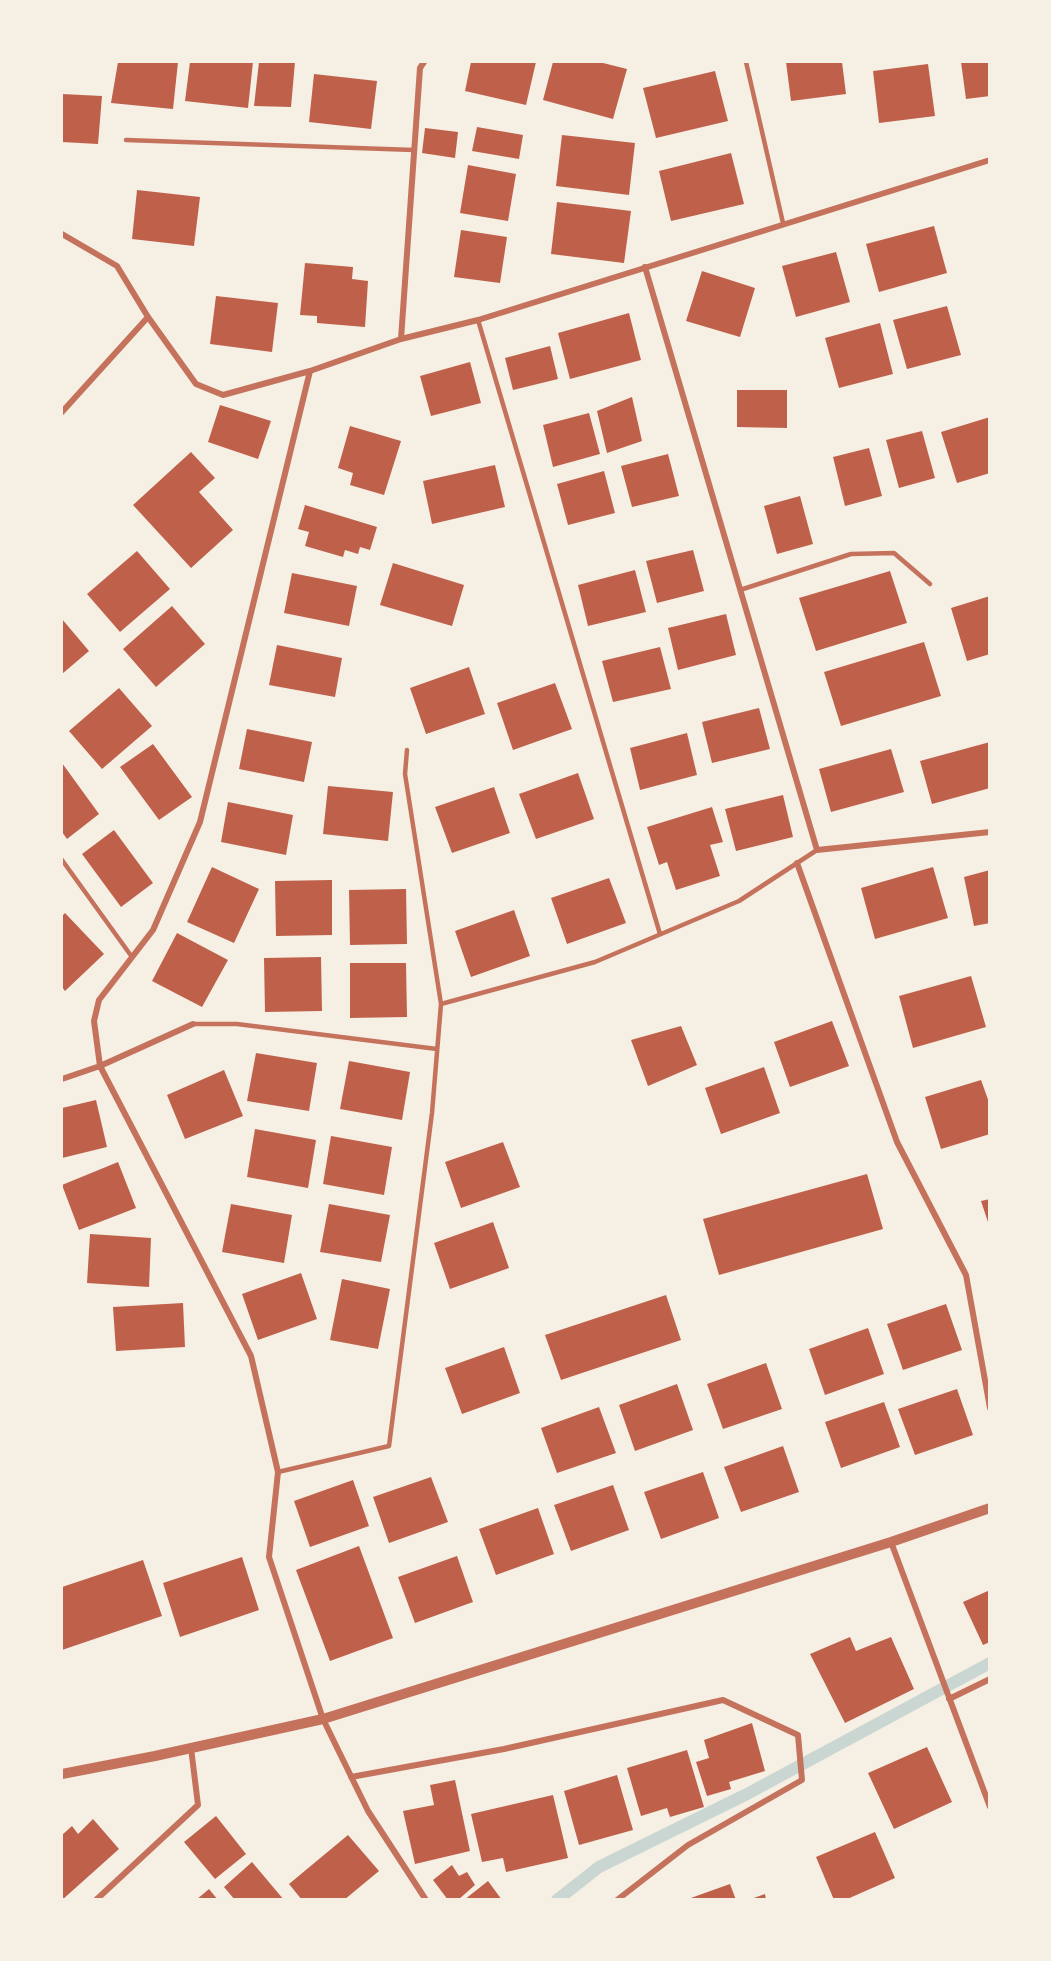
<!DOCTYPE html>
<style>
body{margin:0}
#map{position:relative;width:1051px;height:1961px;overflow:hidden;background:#f6efe4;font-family:"Nunito Sans",sans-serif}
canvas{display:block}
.frame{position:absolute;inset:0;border:63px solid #f6efe4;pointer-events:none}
</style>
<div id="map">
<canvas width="1051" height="1961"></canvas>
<div class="frame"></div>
</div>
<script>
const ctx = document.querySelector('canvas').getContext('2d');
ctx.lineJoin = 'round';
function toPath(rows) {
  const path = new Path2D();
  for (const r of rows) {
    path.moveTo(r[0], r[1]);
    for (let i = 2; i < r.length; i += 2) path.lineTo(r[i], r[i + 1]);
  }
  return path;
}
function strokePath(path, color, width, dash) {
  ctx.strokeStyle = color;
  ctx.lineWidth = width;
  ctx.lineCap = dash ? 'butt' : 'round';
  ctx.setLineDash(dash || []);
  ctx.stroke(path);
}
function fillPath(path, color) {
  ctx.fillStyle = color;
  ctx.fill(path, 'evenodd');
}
strokePath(toPath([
 [557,1900,599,1867,747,1794,990,1663]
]), '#c9d6d2', 12);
fillPath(toPath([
 [118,62,178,62,173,109,111,103],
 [190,62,253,62,248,108,185,101],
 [259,62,295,62,291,107,254,106],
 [471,62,536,62,526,105,465,91],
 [553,62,599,62,627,69,613,119,543,100],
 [786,62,842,62,846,94,791,101],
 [961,62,990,62,990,96,966,99],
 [928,64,935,116,879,123,873,71],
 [715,71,728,121,656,138,643,88],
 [314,74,377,81,371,129,309,122],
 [62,94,102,96,98,144,62,142],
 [477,127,523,135,519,159,472,151],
 [425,128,458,132,455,158,422,153],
 [562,135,635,143,629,195,556,186],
 [731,153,744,204,671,221,659,171],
 [468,165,516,174,508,221,460,213],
 [137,190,200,197,194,246,132,239],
 [557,202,631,211,624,263,551,254],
 [934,226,947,273,879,292,866,244],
 [461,230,507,237,500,283,454,277],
 [836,252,850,302,796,317,782,266],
 [305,263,353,267,352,279,368,281,365,327,317,323,317,316,300,315],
 [702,271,755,288,740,337,686,321],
 [216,296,278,303,272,352,210,344],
 [947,306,961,355,907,369,893,320],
 [629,313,641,360,570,379,558,333],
 [880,323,893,374,839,388,825,338],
 [550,346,558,379,513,390,505,358],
 [470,362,481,403,431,416,420,376],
 [737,390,787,390,787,428,737,427],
 [632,397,642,441,607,453,597,411],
 [220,405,271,421,258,459,208,442],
 [589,413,600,454,553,467,543,425],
 [990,417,990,473,957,483,941,432],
 [350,426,401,441,384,495,350,485,353,473,338,468],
 [922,431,935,478,899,488,886,440],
 [869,448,882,496,845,506,833,457],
 [191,452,215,478,199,492,233,530,191,568,133,505],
 [668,454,679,496,632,507,621,466],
 [495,465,505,507,432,524,423,481],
 [604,471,615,513,568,525,557,484],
 [800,496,813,544,777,554,764,506],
 [305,505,377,527,370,550,360,547,358,554,345,550,343,557,305,546,309,532,298,529],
 [693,550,704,591,657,603,646,561],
 [137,551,170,589,120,632,87,594],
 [393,563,464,585,452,626,380,605],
 [635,570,646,612,588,626,578,585],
 [890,571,907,623,816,651,799,598],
 [292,573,357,586,349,626,284,613],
 [990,596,990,654,967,661,951,608],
 [172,606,205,644,156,687,123,649],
 [726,614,736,655,678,670,668,628],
 [62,619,89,651,62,674],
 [924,642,941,696,841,726,824,672],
 [277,645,342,658,335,697,269,685],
 [660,647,671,689,613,702,602,661],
 [469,667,485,714,426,734,410,688],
 [555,683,572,729,513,750,497,703],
 [119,688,152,726,102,769,69,731],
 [759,708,770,749,712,763,702,722],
 [247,729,312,742,304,782,239,769],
 [687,733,697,775,640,790,630,748],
 [990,742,990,788,932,804,920,761],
 [153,744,192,797,159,820,120,767],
 [891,749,904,792,831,812,819,769],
 [62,763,99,814,67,839,62,832],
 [578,773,594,819,536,839,519,794],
 [328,786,393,792,388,841,323,834],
 [494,787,510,833,452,853,435,807],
 [783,795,793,837,736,851,725,809],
 [228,802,293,815,286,855,221,842],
 [712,807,723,842,710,845,720,876,676,890,667,862,659,865,647,827],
 [114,830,153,883,121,907,82,854],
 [212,867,259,889,234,943,187,922],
 [933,867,948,918,875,939,861,888],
 [990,870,990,923,974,926,964,877],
 [609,878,626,923,567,944,551,898],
 [332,880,332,935,276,936,275,881],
 [406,889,407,944,350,945,349,890],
 [514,910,530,956,471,977,455,931],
 [65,913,104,954,65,991,62,987,62,916],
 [177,933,228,960,202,1007,152,981],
 [321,957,322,1011,265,1012,264,958],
 [350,963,406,963,407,1017,350,1018],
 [971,976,986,1027,913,1048,899,996],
 [832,1021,849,1066,790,1087,774,1042],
 [681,1026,697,1065,648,1086,631,1040],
 [256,1053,317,1063,309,1111,247,1101],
 [349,1061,410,1072,402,1120,340,1109],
 [764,1067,780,1113,721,1134,705,1088],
 [224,1070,243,1116,185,1139,167,1095],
 [981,1080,990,1105,990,1134,941,1149,925,1097],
 [96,1100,107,1147,62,1158,62,1108],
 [255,1129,316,1140,308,1188,247,1177],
 [331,1136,392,1147,384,1195,323,1184],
 [503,1142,520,1187,461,1208,445,1162],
 [118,1162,136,1208,79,1230,62,1185],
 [867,1174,883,1229,719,1275,703,1219],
 [990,1199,990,1224,989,1225,981,1201],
 [231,1204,292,1215,284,1263,222,1252],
 [329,1204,390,1215,381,1262,320,1252],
 [493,1222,509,1268,450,1289,434,1243],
 [90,1234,151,1238,149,1287,87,1283],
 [301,1273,317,1319,258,1340,242,1294],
 [342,1279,390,1289,378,1349,330,1340],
 [666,1295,681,1340,561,1380,545,1335],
 [183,1303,185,1347,116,1351,113,1307],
 [946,1304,962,1350,903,1370,887,1324],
 [868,1328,884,1374,825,1395,809,1349],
 [504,1347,520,1393,462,1414,445,1368],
 [766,1363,782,1409,723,1429,707,1384],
 [677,1384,693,1430,635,1451,619,1405],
 [957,1389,973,1435,915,1455,898,1409],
 [884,1402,900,1447,841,1468,825,1422],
 [599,1407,616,1453,557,1473,541,1428],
 [783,1446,799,1492,741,1512,724,1467],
 [703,1472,719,1518,661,1539,644,1492],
 [431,1477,448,1522,389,1543,373,1497],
 [353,1480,369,1526,310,1547,294,1501],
 [613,1485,629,1530,571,1551,554,1505],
 [538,1508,554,1554,496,1575,479,1529],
 [359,1546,393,1638,330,1661,296,1570],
 [457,1556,473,1602,415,1623,398,1577],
 [242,1557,259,1610,180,1637,163,1583],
 [143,1560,162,1616,62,1650,62,1587],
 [990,1590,990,1642,983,1645,963,1602],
 [850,1637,856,1651,891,1637,914,1689,845,1723,810,1654],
 [752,1723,765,1771,729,1782,731,1789,707,1796,696,1762,709,1758,704,1740],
 [927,1747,952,1802,894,1829,868,1773],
 [687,1750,704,1807,670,1817,667,1808,641,1816,627,1768],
 [617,1775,633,1830,579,1845,564,1791],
 [455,1780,470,1851,415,1864,403,1811,434,1805,430,1785],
 [553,1795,568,1858,506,1872,503,1858,482,1862,471,1814],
 [216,1816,246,1854,215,1879,184,1842],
 [93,1819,119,1849,62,1900,62,1835,72,1826,78,1834],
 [875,1832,895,1878,845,1900,834,1900,816,1857],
 [348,1835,379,1871,344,1900,302,1900,289,1884],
 [252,1862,284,1900,235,1900,224,1887],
 [452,1865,459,1876,467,1872,475,1885,458,1900,448,1900,433,1880],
 [488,1881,502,1900,464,1900],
 [730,1884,736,1900,688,1900,688,1899],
 [209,1889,218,1900,196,1900],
 [765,1894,766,1900,751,1900,751,1899]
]), '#bf614a');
strokePath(toPath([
 [746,62,783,223],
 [126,140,414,150],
 [478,320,660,934],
 [740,590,851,554,894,553,930,584],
 [62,860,132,957],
 [441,1004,595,962,739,901,817,850],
 [193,1024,237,1024,437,1049],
 [278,1472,389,1446,432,1113,441,1004,405,774,407,750]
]), '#c5725c', 4.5);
strokePath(toPath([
 [62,234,117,266,148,317,196,384,223,395,310,371],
 [645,267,817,850,990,832],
 [401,339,420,68,424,62],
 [62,412,148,317],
 [797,863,897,1142,966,1275,990,1408],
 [62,1079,100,1066,193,1024],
 [891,1542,990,1807],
 [949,1699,990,1679],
 [351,1777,504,1749,723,1700,798,1735,802,1780,688,1845,617,1900],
 [96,1900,198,1805,191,1748],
 [426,1900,368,1811,323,1719,269,1557,278,1472,251,1356,100,1066,94,1021,99,1000,153,930,200,822,310,371,401,339,478,320,990,160]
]), '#c5725c', 6);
strokePath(toPath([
 [62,1774,155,1756,323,1719,891,1542,990,1508]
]), '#c5725c', 10);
</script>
